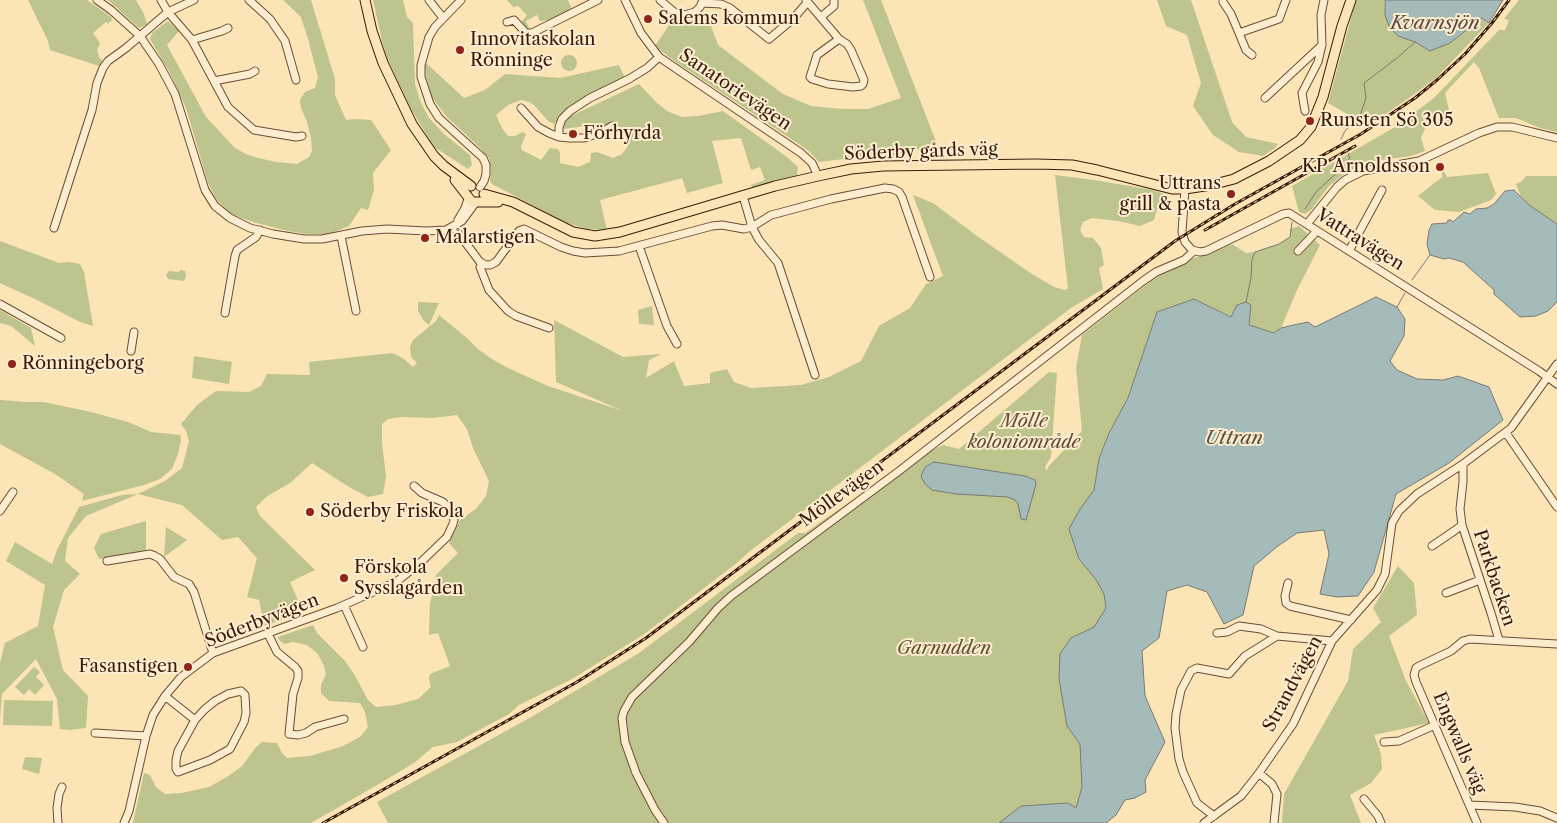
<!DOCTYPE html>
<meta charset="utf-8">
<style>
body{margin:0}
canvas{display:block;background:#fbe4b5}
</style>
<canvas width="1557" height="823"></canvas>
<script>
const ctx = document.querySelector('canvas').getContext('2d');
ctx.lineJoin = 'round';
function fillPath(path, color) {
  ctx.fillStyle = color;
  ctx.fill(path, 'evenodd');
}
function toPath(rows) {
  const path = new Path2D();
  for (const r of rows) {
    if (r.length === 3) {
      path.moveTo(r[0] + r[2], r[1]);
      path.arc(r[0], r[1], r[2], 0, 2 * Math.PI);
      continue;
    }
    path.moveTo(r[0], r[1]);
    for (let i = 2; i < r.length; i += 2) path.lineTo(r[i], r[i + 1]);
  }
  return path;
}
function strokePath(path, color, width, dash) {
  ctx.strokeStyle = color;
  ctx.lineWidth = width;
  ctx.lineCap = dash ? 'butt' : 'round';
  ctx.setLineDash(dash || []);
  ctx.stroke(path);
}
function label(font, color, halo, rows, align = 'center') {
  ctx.font = font + ' "Libre Caslon Text",serif';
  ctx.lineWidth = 4;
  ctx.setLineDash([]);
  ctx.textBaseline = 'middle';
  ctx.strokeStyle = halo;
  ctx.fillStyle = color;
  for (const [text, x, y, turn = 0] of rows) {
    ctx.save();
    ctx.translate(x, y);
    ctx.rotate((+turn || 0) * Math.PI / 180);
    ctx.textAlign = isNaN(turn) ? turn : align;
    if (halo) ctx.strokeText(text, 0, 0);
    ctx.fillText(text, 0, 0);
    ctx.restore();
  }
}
fillPath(toPath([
 [28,0,87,0,111,17,112,20,108,24,106,22,93,33,100,43,97,50,99,57,103,61,102,67,50,50,48,41],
 [108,0,136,0,144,14,147,24,139,28],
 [283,0,311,0,335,79,335,95,346,120,354,119,371,120,391,150,373,173,374,190,368,210,361,208,349,226,329,234,307,234,288,231,253,222,234,215,227,211,215,197,208,183,186,108,170,73,150,39,152,33,168,21,179,31,167,45,206,117,235,148,246,154,258,158,276,162,297,164,309,157,312,151,311,138,307,122,301,108,300,100,305,92,315,88,318,77,308,39,301,17],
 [373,0,403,0,407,17,413,23,415,84,421,103,429,118,445,135,470,155,472,165,468,169,434,147,411,109,388,60,382,41],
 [507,0,568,0,573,12,550,24,549,20,540,21,537,15,526,21,529,28,523,33,519,25,527,15,518,6,513,7],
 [863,0,881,0,937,144,879,160,844,159,819,162,809,151,670,58,655,46,671,22,708,18,718,45,783,94,811,106,842,109,868,109,901,98],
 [1157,0,1191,0,1232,122,1246,137,1278,144,1275,148,1263,156,1239,152,1213,135,1193,106,1201,83,1187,35,1166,26],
 [1356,0,1384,0,1385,15,1390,28,1398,36,1415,42,1430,51,1450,43,1482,18,1489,23,1436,78,1409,98,1368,126,1328,103],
 [1519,0,1557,0,1557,132,1540,128,1516,118,1499,118,1479,68,1474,62,1445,93,1452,123,1446,122,1438,113,1429,119,1421,138,1425,151,1411,156,1374,161,1358,167,1345,173,1329,186,1311,210,1305,214,1299,212,1292,186,1397,126,1434,98,1499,30,1505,30,1509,20,1504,19],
 [569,63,8],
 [424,61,464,98,485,90,505,74,560,78,619,65,625,78,606,86,573,104,562,114,554,124,548,121,534,105,529,102,521,100,508,105,496,115,502,128,508,136,515,136,523,132,526,134,521,146,522,150,541,160,550,148,558,149,560,153,560,163,578,167,590,162,591,153,597,152,613,158,622,154,628,146,627,137,614,122,603,125,592,125,564,129,562,127,562,125,571,116,639,84,656,102,667,111,682,117,698,116,723,111,787,157,798,167,797,175,791,180,753,189,751,185,765,180,760,167,751,170,741,138,712,141,723,183,687,193,682,178,600,200,607,230,587,229,567,223,492,184,490,181,491,170,489,158,476,144,447,117,432,98,426,76],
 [1441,161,1443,164,1443,170,1447,177,1488,173,1496,194,1491,200,1459,212,1435,210,1418,196,1442,177,1442,174,1437,167,1437,164],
 [1055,175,1094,180,1153,190,1167,195,1168,201,1157,209,1154,220,1140,226,1118,221,1092,218,1083,222,1080,230,1084,237,1093,238,1101,248,1104,265,1099,268,1103,289,1071,308,750,551,738,562,643,635,572,679,519,705,509,714,457,742,433,747,414,763,372,788,311,823,133,823,144,773,150,775,156,787,165,794,182,793,209,787,230,775,242,766,256,747,262,742,277,743,282,753,287,758,310,756,343,746,360,737,368,727,365,712,360,703,329,701,321,693,321,685,326,674,324,666,318,654,307,645,293,642,284,644,279,640,278,637,313,625,317,633,345,661,354,674,368,700,376,707,396,705,418,699,431,687,429,678,430,674,450,666,438,633,429,635,430,604,435,584,436,575,458,553,449,543,460,520,476,509,486,496,489,481,473,448,467,429,457,415,433,418,401,417,388,419,382,424,382,443,386,476,383,494,368,497,349,487,312,463,290,483,266,497,256,507,260,516,315,570,290,582,303,612,264,626,259,600,247,597,257,558,238,537,222,540,182,505,138,494,86,516,68,538,65,561,80,574,64,590,53,627,63,670,88,696,86,728,70,730,60,729,57,699,36,659,2,694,0,719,0,663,5,643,38,626,45,585,6,561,15,542,52,564,57,550,79,507,122,495,138,494,165,481,182,468,189,441,186,431,181,424,197,405,216,391,249,392,261,386,267,374,310,375,309,362,392,353,397,355,404,359,413,367,417,363,411,357,410,347,413,340,436,321,439,315,468,339,479,350,492,359,508,368,548,386,623,411,556,382,554,320,623,357,661,354,649,360,646,378,674,361,684,386,710,383,710,373,727,369,734,382,751,388,801,385,829,377,861,361,879,326,910,308,926,284,943,276,913,195,933,203,977,236,1032,274,1054,287,1065,290,1068,288],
 [1526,176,1557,176,1557,224,1529,205,1520,195,1516,184,1522,181],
 [1299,226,1320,245,1297,290,1281,328,1274,333,1249,325,1251,305,1232,317,1194,299,1157,312,1128,398,1109,433,1099,459,1095,483,1136,622,1136,744,1062,823,388,823,377,802,533,716,639,653,798,533,805,533,900,467,943,445,959,449,1049,372,1057,373,1051,457,1045,467,1047,471,1048,467,1082,431,1076,368,1082,335,1155,278,1192,259,1232,244,1246,253,1255,252,1279,244,1290,237,1290,229],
 [0,241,59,263,69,262,80,264,84,272,93,326,80,322,37,300,0,283],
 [181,270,185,271,186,276,184,281,168,279,166,275,169,271,178,272],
 [418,302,439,303,429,325,424,321,418,311],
 [652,306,654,325,639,324,638,310],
 [0,310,31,328,35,346,11,326,0,323],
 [194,356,232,362,229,384,192,378],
 [0,400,26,402,44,402,91,412,128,422,151,432,180,435,181,440,178,454,172,469,160,479,144,485,82,501,84,494,55,474,0,444],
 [146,521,146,553,99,559,94,548,101,534],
 [166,527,187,540,164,557],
 [1398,566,1414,583,1417,615,1389,636,1406,681,1429,723,1374,735,1381,754,1382,769,1371,783,1350,795,1361,823,1282,823,1284,794,1348,681,1353,649,1381,622,1373,608],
 [34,667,40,672,36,677,44,685,35,695,29,689,24,695,15,687],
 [4,700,53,701,52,726,3,725],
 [25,757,42,758,39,774,22,769]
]), '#bdc48e');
const water = toPath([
 [1385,0,1503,0,1489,23,1482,18,1450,43,1430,51,1415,42,1398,36,1390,28,1385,15,1385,0],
 [1514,190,1529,205,1557,224,1557,302,1548,311,1536,316,1520,317,1494,294,1494,290,1463,262,1449,258,1444,259,1430,255,1427,244,1429,230,1432,224,1447,223,1448,220,1451,220,1453,222,1464,212,1470,214,1476,209,1487,208,1494,204,1505,191,1514,190],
 [1376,297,1397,307,1405,319,1404,336,1390,361,1397,370,1417,379,1443,380,1458,376,1489,387,1503,420,1449,463,1396,494,1374,572,1358,596,1337,597,1320,594,1329,554,1324,530,1297,533,1278,546,1254,566,1243,615,1224,624,1207,592,1187,585,1167,591,1159,638,1142,651,1145,696,1165,742,1145,780,1146,792,1135,798,1125,800,1116,815,1106,823,999,823,1021,806,1068,803,1076,808,1082,787,1080,744,1067,726,1059,679,1060,654,1071,638,1094,627,1106,608,1104,594,1097,581,1079,559,1069,529,1080,509,1094,490,1099,459,1109,433,1128,398,1157,312,1194,299,1231,317,1237,305,1246,302,1251,305,1249,325,1274,333,1281,328,1289,326,1308,322,1315,327,1376,297],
 [934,462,1025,476,1035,480,1036,484,1026,520,1021,519,1018,504,1015,500,1008,497,956,494,932,490,925,484,921,477,923,471,925,467,934,462]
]);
fillPath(water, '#a5bbba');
strokePath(water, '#7a7b74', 1);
strokePath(toPath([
 [1341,139,1345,131,1361,113,1366,98,1364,83,1397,58,1415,42],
 [1305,209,1316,192,1343,167,1350,158,1348,153],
 [1412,280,1430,255],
 [1246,302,1251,278,1252,259,1255,252,1279,244,1290,237,1292,222],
 [1397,307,1405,293]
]), '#7a7b74', 1);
const minor = toPath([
 [97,0,111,10,140,36,159,64,175,94,205,190,215,206,230,218,250,228,273,234,304,239,322,239,362,231,387,229,426,231,446,230,462,221,476,202],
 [161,0,168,12,192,40,228,107,254,130,296,137,302,136],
 [249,0,270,19,285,41,296,80],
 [429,0,443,18],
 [461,0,435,27,429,37,421,65,421,77,430,104,439,118,483,158,486,165,486,174,484,181,480,187],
 [625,0,641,33,659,57,801,153,812,163,818,176],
 [660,0,674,12,684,15,695,12,700,7,703,0],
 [806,0,839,39,847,44,851,50,864,80,863,84,861,86,853,87,828,84,812,79,810,77,817,55,839,39],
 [1223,2,1231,14,1246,50,1252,55],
 [702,3,721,4,730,8,769,39,793,19,805,5],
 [821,17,834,6,834,0],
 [507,22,514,20,526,33,532,33,598,0],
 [1239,33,1279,19,1286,0],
 [192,40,222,31,228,28],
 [214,81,250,74,255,71],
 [1265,98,1322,45],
 [521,108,538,127,549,133,559,137],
 [1305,111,1302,93,1318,62,1322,45,1321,15,1324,0],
 [612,126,600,133,584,138,569,138,559,137,559,127,562,119,570,111,590,98,629,79,647,68,659,57],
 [1185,189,1182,232,1185,242,1192,250,1200,252,1206,251,1283,214,1289,213,1539,371,1557,384],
 [743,196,752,227,759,240,778,263,815,375],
 [458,220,465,208,468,199],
 [1307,224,1337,187,1345,180,1363,171,1419,161,1479,133,1497,127,1512,127,1557,138],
 [453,226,480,262,486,265,490,265,496,262,519,231,524,229,561,247,573,251,585,253,619,251,712,226,722,225,744,229,752,227,771,215,779,213,831,199,885,188,893,189,899,192,902,197,930,277],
 [54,228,92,110,97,83,103,68,108,61,126,48,168,12,194,0],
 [341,236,356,311],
 [639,246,667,326,677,344],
 [1298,251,1317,231],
 [1349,251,1382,190],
 [482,263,480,267,489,290,508,311,516,316,549,328],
 [0,304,61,338],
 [225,313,235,256,237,250,256,237,260,230],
 [131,351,134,332],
 [1506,433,1557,507],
 [1463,464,1463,482,1460,509,1462,525,1491,613,1499,640],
 [0,511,13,492],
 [1432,546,1454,531,1462,525],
 [107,561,150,554,155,556,160,559,174,577,189,584,194,592,213,653],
 [1288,583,1285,596,1286,603,1290,606,1351,620],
 [1446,593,1480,580],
 [344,605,363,647],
 [1217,633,1227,632,1239,626,1261,629,1277,636],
 [268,634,277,652,295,667,298,671,298,678,293,694,289,734,298,735,306,733,315,727,344,719],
 [165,696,195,720,178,751,176,760,176,769,178,772,210,760,230,749,244,722,246,713,245,695,241,691,228,694,215,701,204,710,195,720],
 [95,733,146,736],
 [1384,742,1399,741,1435,725],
 [1259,773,1272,784,1277,794,1274,823],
 [1364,799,1378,816,1381,823],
 [1470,805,1515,807,1540,811,1557,818],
 [1214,816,1197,803,1183,772,1179,759,1175,728,1176,714,1181,690,1191,671,1197,668,1229,674,1245,656,1277,636,1332,641],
 [58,823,57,808,59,794,62,787],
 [124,823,129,811,146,736,153,715,165,696,181,677,213,653,337,608,396,582,419,564,447,537,453,524,454,520,451,511,443,502,422,493,414,486],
 [664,823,655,810,636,773,625,742,622,718,624,711,632,697,689,642,718,608,731,596,899,471,1143,281,1156,272,1184,260,1194,251],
 [1204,823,1241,796,1259,773,1293,724,1332,641,1377,590,1385,574,1392,523,1399,511,1417,494,1463,464,1511,428,1557,364],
 [1477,823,1416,682,1414,675,1416,668,1419,666,1451,651,1463,641,1470,639,1557,644]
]);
const major = toPath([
 [365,0,372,31,383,63,412,124,434,156,444,166,471,186],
 [455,180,472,202,498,202],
 [484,194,513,202,573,232,595,236,620,232,775,186,818,176,851,169,883,166,1036,164,1072,165,1097,170,1172,189,1185,189,1211,185,1234,179,1269,161,1300,140,1311,127,1323,97,1342,26,1351,0]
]);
strokePath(minor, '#6a4d36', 9);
strokePath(major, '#3a1b0b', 11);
strokePath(minor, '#fcedcf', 7);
strokePath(major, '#fbe4b5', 9);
const rail = toPath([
 [1205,230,1355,146],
 [323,823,577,682,646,638,1175,241,1235,204,1361,134,1415,98,1437,80,1465,54,1492,23,1509,0]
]);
strokePath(rail, '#3a1b0b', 3);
strokePath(rail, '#fcedcf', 1, [4]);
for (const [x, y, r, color] of [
 [648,19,5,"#8f2418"],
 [460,50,5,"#8f2418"],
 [1310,121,5,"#8f2418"],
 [573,134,5,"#8f2418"],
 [1440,167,5,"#8f2418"],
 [1231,194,5,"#8f2418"],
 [425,238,5,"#8f2418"],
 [12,364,5,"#8f2418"],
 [310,512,5,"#8f2418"],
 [344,578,5,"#8f2418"],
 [188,667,5,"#8f2418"]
]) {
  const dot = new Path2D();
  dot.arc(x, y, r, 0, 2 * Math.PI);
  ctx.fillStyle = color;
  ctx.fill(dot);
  strokePath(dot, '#fcedcf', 2);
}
label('18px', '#3a1b0b', '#fcedcf', [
 ["Salems kommun",658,19],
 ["Innovitaskolan",470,40],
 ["Rönninge",470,61],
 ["Runsten Sö 305",1320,121],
 ["Förhyrda",583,134],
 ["KP Arnoldsson",1430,167,"right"],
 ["Uttrans",1221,184,"right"],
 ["grill & pasta",1221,205,"right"],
 ["Målarstigen",435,238],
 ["Rönningeborg",22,364],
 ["Söderby Friskola",320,512],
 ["Förskola",354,568],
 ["Sysslagården",354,589],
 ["Fasanstigen",178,667,"right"]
], 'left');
label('18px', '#3a1b0b', '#fcedcf', [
 ["Sanatorievägen",735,90,34],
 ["Söderby gårds väg",921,152,-2],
 ["Vattravägen",1360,240,32],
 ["Möllevägen",842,494,-36],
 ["Parkbacken",1494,578,72],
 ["Söderbyvägen",262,621,-21],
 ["Strandvägen",1293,684,-62],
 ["Engwalls väg",1459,743,67]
]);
label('italic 18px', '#614e32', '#fcedcf', [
 ["Mölle",1024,422],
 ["koloniområde",1024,443],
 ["Garnudden",944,649]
]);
label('italic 19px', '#5a4b40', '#fcedcf', [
 ["Kvarnsjön",1435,24],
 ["Uttran",1234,439]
]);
</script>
